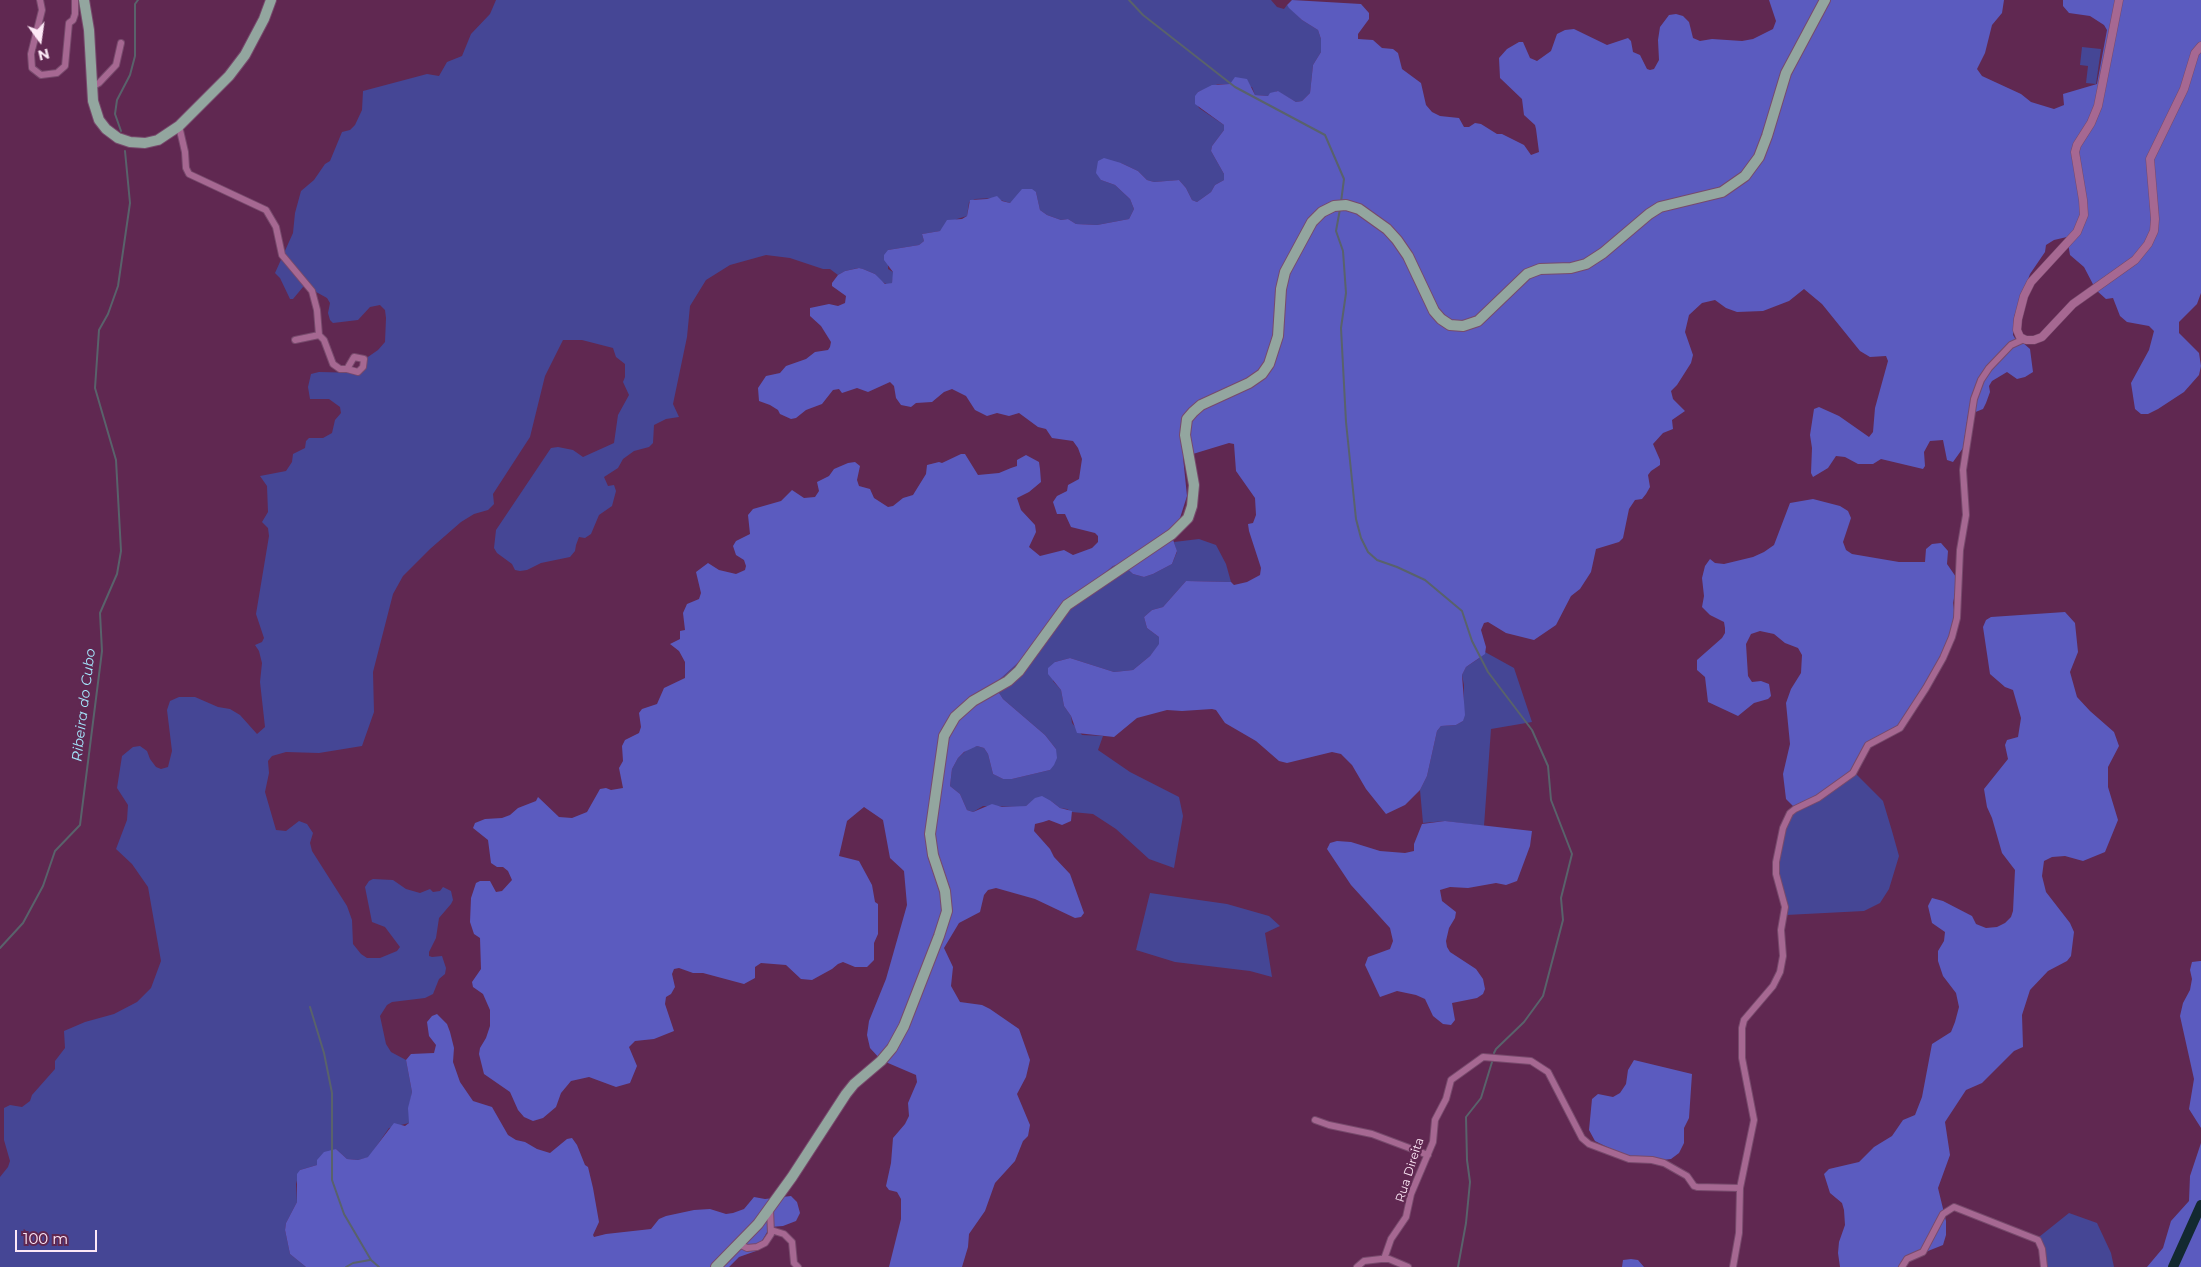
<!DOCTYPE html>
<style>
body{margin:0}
#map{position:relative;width:2201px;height:1267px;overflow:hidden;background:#602851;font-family:Montserrat,sans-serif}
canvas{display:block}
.north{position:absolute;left:15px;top:15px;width:50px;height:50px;-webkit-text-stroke:4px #602851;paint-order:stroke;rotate:166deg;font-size:14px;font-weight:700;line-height:20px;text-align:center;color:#fde8f6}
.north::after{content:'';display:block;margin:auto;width:18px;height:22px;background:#fde8f6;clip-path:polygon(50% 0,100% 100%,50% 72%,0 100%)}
.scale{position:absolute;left:15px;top:1230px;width:82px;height:22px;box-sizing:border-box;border:2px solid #fde8f6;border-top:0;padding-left:6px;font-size:15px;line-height:18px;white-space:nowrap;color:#fde8f6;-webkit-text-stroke:4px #602851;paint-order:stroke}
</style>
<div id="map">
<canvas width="2201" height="1267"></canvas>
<div class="north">N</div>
<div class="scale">100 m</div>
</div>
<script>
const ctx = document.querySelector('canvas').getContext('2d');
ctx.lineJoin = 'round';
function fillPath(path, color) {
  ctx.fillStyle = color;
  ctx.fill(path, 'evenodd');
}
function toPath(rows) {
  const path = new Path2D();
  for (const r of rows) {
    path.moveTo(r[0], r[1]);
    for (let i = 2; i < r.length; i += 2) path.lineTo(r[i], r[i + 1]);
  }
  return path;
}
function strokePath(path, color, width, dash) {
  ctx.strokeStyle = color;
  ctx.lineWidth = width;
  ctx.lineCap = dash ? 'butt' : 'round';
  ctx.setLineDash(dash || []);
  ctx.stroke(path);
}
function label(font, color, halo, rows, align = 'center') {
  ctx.font = font + ' Montserrat,sans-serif';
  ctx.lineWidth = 4.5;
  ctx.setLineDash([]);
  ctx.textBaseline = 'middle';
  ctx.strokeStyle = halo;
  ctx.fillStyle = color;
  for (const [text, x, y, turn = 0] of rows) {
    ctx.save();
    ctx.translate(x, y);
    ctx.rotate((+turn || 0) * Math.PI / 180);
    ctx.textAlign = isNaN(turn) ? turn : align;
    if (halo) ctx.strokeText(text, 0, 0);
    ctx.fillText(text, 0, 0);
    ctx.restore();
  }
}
fillPath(toPath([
 [496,0,1271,0,1277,7,1284,9,1287,5,1302,20,1318,30,1321,39,1321,52,1313,65,1310,93,1302,101,1296,102,1277,91,1268,96,1255,95,1252,87,1230,84,1218,84,1198,92,1195,100,1199,108,1224,125,1224,130,1212,146,1211,151,1224,174,1224,180,1215,185,1211,192,1197,202,1192,200,1186,188,1179,180,1154,182,1147,180,1138,171,1121,163,1101,180,1115,185,1130,199,1134,209,1129,219,1097,225,1076,224,1068,219,1061,220,1047,215,1040,210,1036,192,1015,199,1010,203,994,198,975,199,969,202,967,216,957,219,940,231,922,234,924,241,919,245,888,250,888,269,893,272,893,278,892,283,888,285,879,280,875,274,863,269,858,268,845,271,838,275,830,269,823,269,790,258,766,255,730,265,706,280,690,306,687,337,673,404,679,417,666,419,654,425,653,443,649,447,634,451,623,459,618,468,604,477,608,486,614,485,616,491,612,506,599,515,591,534,585,538,579,537,576,545,575,551,570,557,541,563,527,570,520,571,515,570,512,564,497,553,494,548,496,530,551,448,558,447,573,450,583,457,614,443,618,415,629,395,623,382,625,377,625,364,616,357,613,348,582,340,563,340,545,376,530,437,493,494,494,504,488,510,474,514,461,522,430,549,403,576,393,594,373,672,374,712,362,746,319,753,286,752,272,756,268,761,269,773,265,792,276,830,286,831,299,821,307,824,313,833,310,843,312,851,347,906,352,920,353,944,361,954,367,958,380,958,397,951,400,947,385,927,372,922,365,887,369,881,373,879,393,880,406,889,420,893,430,889,433,892,440,891,443,887,451,891,453,900,451,904,439,918,436,938,429,952,429,956,432,957,442,956,446,968,445,974,439,979,433,994,425,998,392,1002,387,1005,380,1016,386,1044,391,1052,406,1060,412,1092,409,1108,409,1123,389,1128,369,1157,358,1160,347,1159,336,1149,317,1165,300,1170,296,1184,297,1202,286,1223,285,1230,290,1254,306,1267,0,1267,0,1177,8,1167,10,1161,4,1140,4,1108,10,1105,22,1107,30,1101,32,1095,55,1069,55,1061,65,1048,64,1031,85,1022,114,1014,137,1002,151,988,161,961,148,887,132,864,116,849,127,820,128,805,117,788,122,756,133,747,140,746,147,751,150,759,156,767,161,769,168,767,172,751,167,710,170,701,179,697,195,697,218,707,230,709,240,715,257,734,265,727,260,682,262,663,259,651,255,645,262,642,264,638,256,614,269,536,268,528,262,522,268,512,267,486,260,476,286,471,292,462,293,454,305,448,306,441,309,438,323,438,332,433,335,420,341,413,340,407,329,399,310,399,308,387,311,374,319,372,362,373,365,359,378,350,385,342,386,318,385,310,380,305,370,307,358,320,333,323,330,320,328,313,330,303,327,298,309,288,303,287,293,299,290,299,280,278,275,273,293,233,295,213,301,191,314,180,325,164,330,161,342,132,350,130,355,125,362,110,363,91,427,74,439,76,447,62,462,56,471,34,490,14],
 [2082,47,2101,49,2096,84,2086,83,2088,66,2080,65],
 [1199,539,1216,545,1226,564,1231,582,1186,581,1163,607,1152,610,1144,617,1147,628,1159,637,1160,644,1150,656,1133,670,1114,672,1070,658,1055,662,1053,681,1061,690,1064,706,1071,716,1072,723,1082,735,1103,736,1098,750,1130,772,1179,797,1183,816,1174,868,1149,859,1116,829,1093,814,1072,812,1067,809,1060,808,1051,801,1031,802,1026,806,1021,807,983,806,973,812,967,810,960,794,950,786,952,769,958,758,969,748,977,746,984,748,988,754,993,774,1003,779,1012,779,1050,770,1056,749,1045,735,1003,699,996,688,999,680,1033,649,1069,597,1095,581,1113,566,1122,564,1133,574,1144,577,1153,574,1172,564,1177,552,1174,542],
 [1485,652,1514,668,1532,722,1491,729,1484,826,1445,821,1423,823,1420,790,1427,776,1437,731,1441,726,1456,725,1463,721,1464,685,1462,675,1466,667,1478,659],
 [1856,774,1883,801,1892,831,1899,856,1889,889,1880,903,1864,911,1786,915,1775,865,1785,825,1794,805,1802,805],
 [1150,893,1227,904,1269,916,1280,926,1265,933,1272,977,1250,971,1175,962,1136,950],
 [2069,1213,2097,1223,2111,1253,2114,1267,2043,1267,2039,1237]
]), '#454695');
fillPath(toPath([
 [1292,0,1361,4,1369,13,1369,19,1358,34,1358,39,1373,40,1382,48,1393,49,1398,53,1402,69,1421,83,1426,105,1432,112,1440,116,1459,118,1464,127,1469,127,1475,123,1481,124,1497,134,1502,134,1524,145,1531,155,1539,152,1536,129,1535,125,1524,115,1522,99,1500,78,1499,58,1507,49,1519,42,1523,42,1530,58,1537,61,1551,51,1557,34,1565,30,1574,29,1607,45,1628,38,1631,41,1633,52,1640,55,1647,69,1650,70,1654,69,1659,60,1658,40,1660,27,1669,15,1676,14,1683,16,1689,22,1693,38,1700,41,1712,39,1742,41,1753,39,1773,29,1776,21,1769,0,2004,0,2002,13,1992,25,1985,53,1977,69,1982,76,2021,94,2031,102,2054,109,2064,105,2063,94,2097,84,2107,30,2104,25,2090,16,2069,13,2063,6,2063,0,2201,0,2201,293,2197,304,2179,322,2179,333,2199,353,2201,366,2199,375,2184,392,2158,409,2148,414,2141,414,2135,409,2131,383,2149,350,2154,331,2149,326,2127,322,2120,316,2113,298,2106,299,2096,290,2084,267,2070,255,2067,237,2054,240,2046,245,2045,252,2030,274,2014,317,2013,335,2016,340,2022,342,2030,349,2033,372,2025,377,2017,379,2007,372,1992,381,1989,386,1990,392,1986,403,1983,409,1968,415,1963,448,1953,462,1947,460,1943,440,1930,441,1924,452,1925,466,1923,469,1881,459,1873,464,1858,464,1845,457,1836,456,1828,468,1813,477,1811,473,1812,448,1810,435,1814,409,1819,407,1839,416,1869,437,1873,432,1875,408,1888,361,1886,356,1870,357,1860,351,1822,304,1804,289,1789,301,1763,311,1737,312,1726,308,1715,300,1702,303,1689,315,1685,332,1693,355,1691,363,1677,385,1671,391,1673,399,1685,411,1672,420,1673,429,1663,433,1653,444,1660,460,1660,465,1651,471,1648,475,1650,487,1646,494,1642,499,1635,500,1629,509,1623,538,1619,542,1596,549,1591,572,1580,589,1571,596,1556,625,1534,640,1506,633,1488,622,1484,623,1481,630,1486,647,1485,654,1466,667,1462,675,1465,715,1463,721,1456,725,1441,726,1437,731,1427,776,1420,790,1405,805,1386,814,1366,789,1352,765,1341,754,1332,752,1287,763,1279,761,1256,741,1225,723,1216,710,1212,709,1182,711,1167,710,1137,718,1114,737,1077,733,1071,716,1064,706,1061,690,1048,674,1048,668,1055,662,1070,658,1114,672,1133,670,1150,656,1159,644,1159,637,1147,628,1144,617,1152,610,1163,607,1186,581,1231,582,1234,585,1247,582,1260,575,1261,568,1249,531,1248,524,1253,523,1256,515,1255,498,1236,471,1234,444,1229,443,1183,457,1187,496,1180,518,1170,531,1177,551,1172,564,1153,574,1144,577,1133,574,1122,564,1113,566,1095,581,1069,597,1033,649,999,680,996,688,1003,699,1045,735,1056,749,1057,758,1054,765,1050,770,1012,779,1003,779,993,774,988,754,984,748,977,746,964,752,958,758,952,769,950,786,960,794,967,810,973,812,992,804,1002,807,1026,806,1035,798,1042,796,1051,801,1060,808,1072,811,1071,821,1062,825,1049,820,1043,822,1035,824,1034,831,1050,849,1054,857,1070,874,1084,913,1081,917,1075,918,1035,899,996,888,988,890,984,895,980,912,959,923,944,948,953,967,951,986,960,1002,982,1005,990,1009,1019,1029,1030,1060,1026,1077,1017,1094,1030,1125,1028,1136,1023,1141,1015,1161,995,1183,985,1211,969,1234,968,1247,962,1267,889,1267,901,1219,901,1199,897,1192,889,1190,886,1186,891,1163,893,1138,905,1124,909,1116,908,1103,917,1082,916,1075,881,1060,870,1048,867,1035,869,1021,886,979,907,905,904,871,890,858,883,820,864,807,847,821,839,856,859,861,872,885,875,902,878,904,878,934,874,943,874,960,867,967,855,967,843,962,838,964,832,969,812,980,801,979,786,965,761,963,755,967,755,978,744,984,703,973,693,973,679,968,674,969,672,974,675,987,671,994,666,997,665,1004,674,1031,654,1039,635,1041,629,1047,637,1066,630,1083,616,1087,589,1077,571,1081,561,1093,556,1107,543,1118,533,1121,524,1117,518,1110,510,1092,484,1074,479,1054,480,1048,486,1038,490,1026,490,1010,483,994,473,987,472,982,481,969,480,938,474,934,470,922,471,898,476,883,480,881,490,881,496,892,502,891,512,880,508,871,503,867,497,867,491,863,488,840,473,828,475,823,485,819,502,818,510,815,518,808,536,801,538,797,559,817,572,818,587,812,600,789,606,788,611,790,623,788,619,768,623,761,622,746,625,740,639,733,641,727,639,713,642,709,657,704,664,688,685,678,685,662,679,651,670,644,680,639,680,631,685,630,683,613,687,604,699,599,701,593,696,572,708,563,719,570,736,574,745,570,746,566,744,560,736,555,733,546,736,541,750,534,748,515,753,509,781,501,792,490,804,498,815,497,819,491,817,482,829,476,834,469,848,463,855,462,860,466,857,480,859,486,870,489,874,498,888,507,893,506,903,498,913,495,926,474,927,465,939,462,942,463,961,454,965,454,978,475,999,473,1011,468,1017,466,1017,460,1026,455,1039,462,1040,469,1041,482,1029,492,1017,498,1021,510,1035,525,1036,532,1029,547,1040,556,1064,550,1073,555,1092,548,1098,542,1098,536,1095,533,1071,527,1065,514,1057,514,1053,502,1057,496,1067,491,1068,485,1079,479,1082,459,1078,448,1073,441,1052,438,1046,429,1038,427,1019,413,1009,416,997,413,987,416,975,410,966,396,952,389,944,392,932,402,916,403,911,407,901,405,896,398,894,386,890,382,868,392,857,388,842,393,839,389,833,390,822,404,806,410,796,418,791,419,780,414,778,410,770,405,759,401,758,388,766,376,780,373,786,366,806,359,815,352,828,350,830,347,831,342,821,326,810,316,810,308,829,304,838,306,845,303,846,296,832,286,832,283,838,275,845,271,859,268,863,269,875,274,885,284,892,283,893,272,884,260,884,255,888,250,919,245,924,241,922,234,940,231,947,220,962,219,967,216,970,200,987,199,997,196,1002,201,1010,203,1022,189,1032,189,1036,192,1040,210,1047,215,1061,220,1068,219,1076,224,1097,225,1129,219,1134,209,1130,199,1115,185,1101,180,1096,173,1098,161,1104,158,1121,163,1138,171,1147,180,1154,182,1179,180,1186,188,1192,200,1197,202,1211,192,1215,185,1224,180,1224,174,1211,151,1212,146,1224,130,1224,125,1195,104,1195,96,1198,92,1212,85,1230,84,1235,77,1247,79,1255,95,1268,96,1270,93,1278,91,1296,102,1302,101,1310,93,1313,65,1321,52,1321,39,1318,30,1302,20,1289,8,1287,5],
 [1813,499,1840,506,1848,511,1851,518,1843,542,1846,550,1852,554,1899,562,1925,562,1926,549,1932,544,1941,543,1948,551,1947,564,1956,577,1957,584,1953,603,1957,629,1900,727,1871,743,1856,774,1802,805,1793,806,1786,799,1783,774,1790,744,1786,703,1791,689,1801,673,1802,655,1798,648,1785,643,1774,634,1760,631,1751,634,1746,644,1748,676,1752,682,1761,681,1769,684,1771,696,1768,699,1754,703,1738,716,1708,702,1705,677,1697,670,1697,660,1722,638,1725,633,1725,628,1724,622,1710,615,1702,607,1704,596,1702,578,1705,566,1710,559,1715,563,1724,564,1753,557,1764,552,1774,545,1790,503],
 [2065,612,2075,623,2078,652,2070,672,2077,697,2090,711,2114,732,2119,746,2108,767,2108,787,2118,820,2105,852,2083,861,2065,856,2052,857,2044,861,2042,876,2046,892,2070,923,2074,932,2071,956,2067,961,2048,971,2030,990,2022,1015,2023,1047,2014,1051,1982,1083,1966,1090,1945,1122,1950,1155,1938,1188,1946,1221,1946,1235,1943,1245,1908,1259,1901,1267,1840,1267,1838,1253,1839,1242,1845,1225,1844,1210,1842,1203,1830,1193,1824,1174,1829,1169,1859,1162,1874,1147,1892,1136,1903,1120,1915,1115,1922,1097,1932,1044,1951,1032,1955,1022,1959,1007,1956,993,1943,976,1938,961,1938,951,1944,941,1945,932,1932,923,1928,906,1932,898,1943,901,1972,916,1976,924,1986,928,1997,927,2005,923,2011,917,2013,911,2015,870,2002,853,1992,818,1987,807,1984,789,2008,759,2005,745,2007,740,2018,737,2021,718,2013,690,2005,687,1990,674,1983,627,1986,620,1991,617],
 [1445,821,1532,831,1530,846,1517,881,1506,885,1496,883,1468,888,1450,887,1440,890,1442,901,1456,912,1455,918,1449,928,1446,941,1447,947,1450,952,1476,969,1483,979,1485,989,1483,994,1477,998,1452,1003,1455,1020,1451,1025,1443,1024,1433,1016,1425,999,1416,995,1397,991,1380,997,1365,965,1368,957,1390,949,1393,941,1390,928,1351,885,1327,849,1330,843,1337,841,1351,842,1380,851,1405,853,1414,851,1414,844,1422,824],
 [2200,961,2201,961,2201,1128,2189,1109,2194,1079,2180,1016,2183,1003,2190,990,2192,979,2190,970,2192,962],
 [437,1014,447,1024,450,1032,454,1048,453,1062,460,1082,473,1101,492,1107,508,1135,516,1140,525,1142,537,1149,550,1153,567,1139,572,1138,577,1145,585,1165,588,1167,593,1188,599,1222,593,1235,594,1237,606,1234,651,1229,659,1219,666,1216,694,1210,710,1209,726,1214,733,1213,744,1209,754,1197,765,1199,791,1196,797,1202,800,1213,796,1221,783,1226,770,1227,756,1251,739,1257,729,1267,306,1267,290,1254,285,1230,286,1223,297,1202,297,1174,300,1170,317,1165,317,1160,324,1152,336,1149,347,1159,358,1160,368,1157,394,1123,405,1126,409,1123,408,1108,412,1092,406,1060,411,1054,434,1053,436,1045,429,1036,427,1022,432,1016],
 [1634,1060,1692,1074,1689,1118,1684,1128,1684,1143,1679,1153,1671,1159,1639,1163,1595,1141,1589,1130,1592,1099,1598,1094,1613,1097,1620,1093,1626,1084,1628,1070],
 [2201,1143,2201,1267,2147,1267,2163,1248,2171,1221,2189,1201,2190,1176],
 [1631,1259,1638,1260,1644,1267,1622,1267,1623,1260]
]), '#5b5bbf');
strokePath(toPath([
 [1129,0,1143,15,1235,87,1325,135,1344,179,1341,202],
 [121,131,115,114,117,100,130,75,135,56,135,4,138,0],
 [1340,209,1336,231,1343,251,1346,293,1341,328,1346,422,1356,519,1361,538,1368,552,1377,560,1397,567,1425,580,1462,611,1472,641,1488,672,1532,730,1548,766,1551,800,1572,854,1561,898,1563,920,1543,996,1524,1022,1496,1049,1494,1053],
 [0,948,23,923,43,886,55,851,80,825,102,651,100,613,117,574,121,551,116,460,95,388,99,330,108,314,118,286,130,203,125,151],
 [310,1007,324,1053,332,1093,332,1180,344,1214,371,1260,379,1267],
 [346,1267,353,1263,370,1260],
 [1458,1267,1466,1223,1470,1182,1467,1160,1466,1117,1481,1098,1492,1062]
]), '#59626b', 2);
strokePath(toPath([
 [2173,1267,2201,1205]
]), '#132930', 10);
const minor = toPath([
 [40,0,42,10,31,54,32,68,41,75,57,73,65,66,69,23,73,20,75,14,75,0],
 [92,87,99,83,116,65,121,43],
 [179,126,185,152,186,168,189,174,266,210,276,227,282,255,312,291,317,310,319,335,324,340,333,364,340,369,347,369,358,372,363,367,364,359,354,357,347,369],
 [295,340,319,335],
 [1315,1120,1329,1125,1372,1134,1428,1155],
 [771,1230,784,1234,792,1242,794,1263,798,1267],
 [739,1244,747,1248,757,1247,765,1243,771,1234,770,1209],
 [1384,1259,1391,1239,1406,1217,1411,1194,1433,1142,1435,1120,1446,1099,1451,1080,1483,1057,1531,1061,1548,1072,1582,1138,1589,1144,1629,1159,1652,1160,1664,1163,1687,1176,1694,1186,1697,1187,1740,1188],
 [1357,1267,1364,1261,1381,1259,1389,1259,1408,1267],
 [1733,1267,1739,1233,1740,1188,1754,1120,1742,1058,1742,1028,1744,1020,1773,986,1780,972,1783,956,1781,930,1785,907,1776,874,1776,862,1783,828,1790,813,1795,809,1818,798,1853,773,1868,745,1900,728,1926,688,1943,658,1952,637,1957,618,1960,550,1966,515,1963,470,1974,399,1981,380,1989,368,2011,345,2024,339],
 [1902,1267,1907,1259,1923,1252,1943,1214,1954,1207,2038,1240,2042,1249,2044,1267]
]);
const tertiary = toPath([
 [2119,0,2098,106,2091,123,2077,145,2075,152,2083,200,2084,215,2077,232,2031,282,2024,296,2018,319,2017,330,2020,337,2026,340,2034,340,2042,337,2073,304,2135,260,2148,244,2154,231,2155,219,2150,159,2184,89,2195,53,2201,46]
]);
const primary = toPath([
 [84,0,89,30,93,101,99,120,106,129,118,138,130,142,145,143,158,140,179,126,229,76,245,55,264,19,271,0],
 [716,1267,758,1224,792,1177,846,1094,854,1084,881,1061,892,1048,904,1026,939,936,947,911,945,891,933,855,930,834,944,736,955,717,973,701,1008,681,1019,671,1067,605,1172,534,1188,518,1192,506,1194,485,1185,435,1187,419,1193,412,1201,405,1249,383,1262,374,1269,364,1278,336,1281,289,1285,272,1312,222,1322,212,1334,206,1346,205,1359,209,1387,229,1397,240,1408,256,1434,311,1441,319,1450,325,1463,326,1478,321,1527,274,1540,269,1571,268,1586,264,1603,253,1649,214,1660,207,1722,192,1745,176,1759,157,1767,136,1786,73,1825,0]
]);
strokePath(minor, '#774a6c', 8);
strokePath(tertiary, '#774a6c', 9);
strokePath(primary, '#774a6c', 12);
strokePath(minor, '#a66892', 6);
strokePath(tertiary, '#a66892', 8);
strokePath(primary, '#93a69f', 10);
label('12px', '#fde8f6', '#602851', [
 ["Rua Direita",1410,1170,-72]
]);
label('italic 14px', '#a6e9ff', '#602851', [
 ["Ribeira do Cubo",84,705,-83]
]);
</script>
